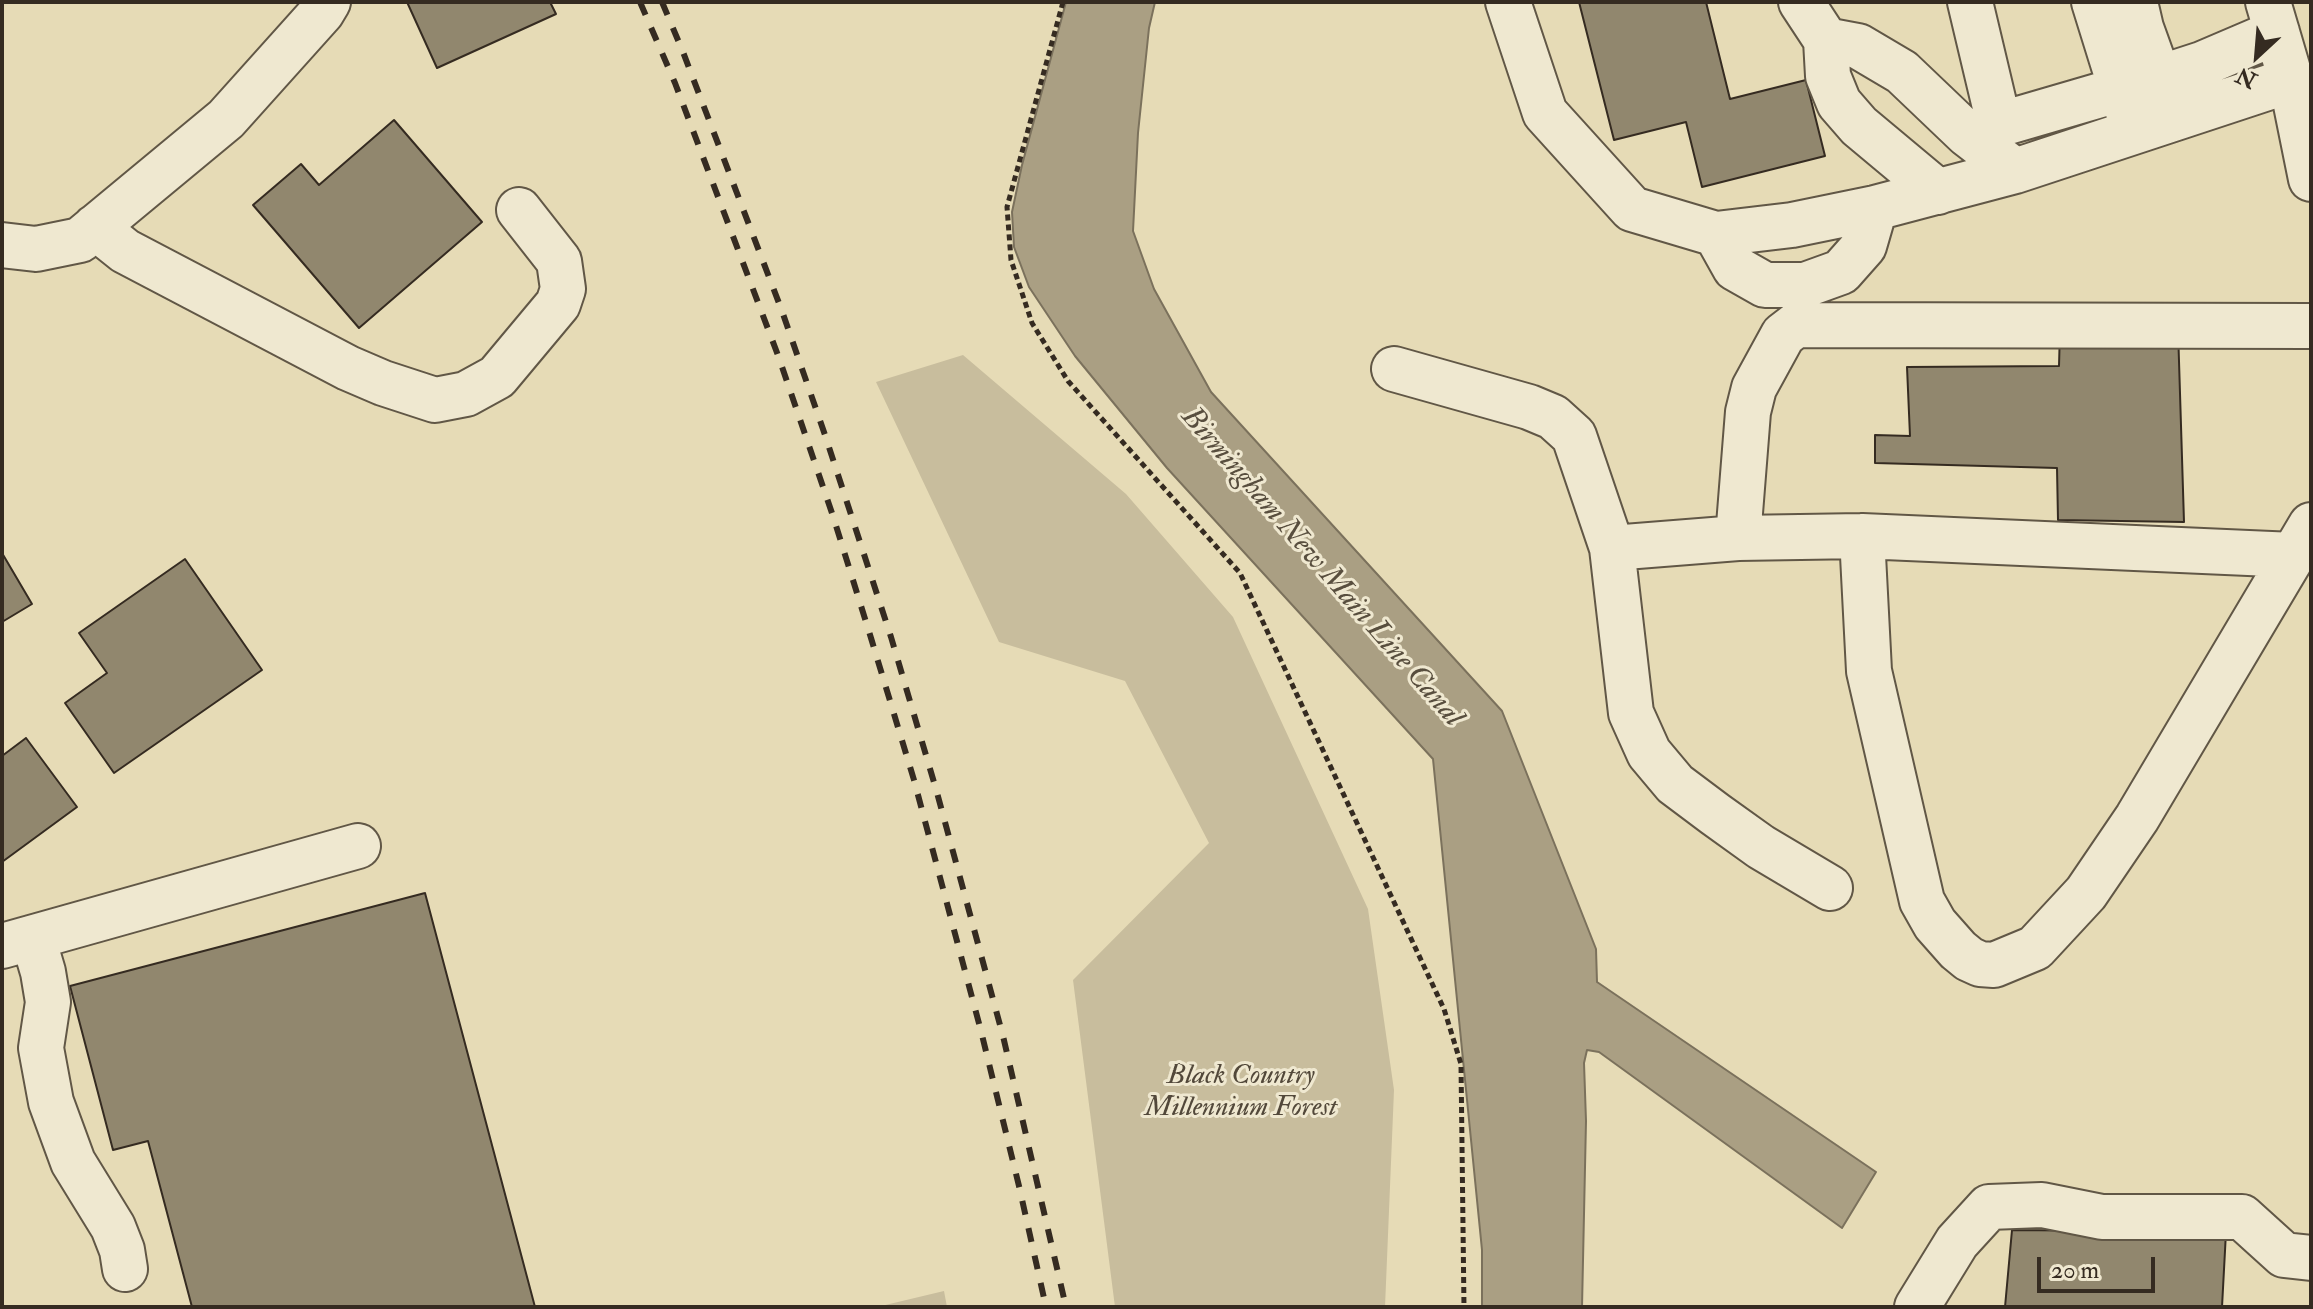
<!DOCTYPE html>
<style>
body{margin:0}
#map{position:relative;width:2313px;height:1309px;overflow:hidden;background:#e6dbb6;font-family:"IM FELL Double Pica",serif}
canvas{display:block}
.frame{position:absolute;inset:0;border:4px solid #352b21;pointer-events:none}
.north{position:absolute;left:2217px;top:16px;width:80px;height:80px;-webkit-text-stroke:6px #efe8d0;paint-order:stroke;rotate:206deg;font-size:22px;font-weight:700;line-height:32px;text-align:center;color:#352b21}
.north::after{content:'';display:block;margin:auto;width:28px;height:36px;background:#352b21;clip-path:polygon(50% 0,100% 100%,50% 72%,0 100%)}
.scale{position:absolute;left:2037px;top:1257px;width:118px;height:36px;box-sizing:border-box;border:4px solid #352b21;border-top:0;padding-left:10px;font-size:24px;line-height:28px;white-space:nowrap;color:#352b21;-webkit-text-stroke:6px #efe8d0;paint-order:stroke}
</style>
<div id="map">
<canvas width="2313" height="1309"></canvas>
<div class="frame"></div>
<div class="north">N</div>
<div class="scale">20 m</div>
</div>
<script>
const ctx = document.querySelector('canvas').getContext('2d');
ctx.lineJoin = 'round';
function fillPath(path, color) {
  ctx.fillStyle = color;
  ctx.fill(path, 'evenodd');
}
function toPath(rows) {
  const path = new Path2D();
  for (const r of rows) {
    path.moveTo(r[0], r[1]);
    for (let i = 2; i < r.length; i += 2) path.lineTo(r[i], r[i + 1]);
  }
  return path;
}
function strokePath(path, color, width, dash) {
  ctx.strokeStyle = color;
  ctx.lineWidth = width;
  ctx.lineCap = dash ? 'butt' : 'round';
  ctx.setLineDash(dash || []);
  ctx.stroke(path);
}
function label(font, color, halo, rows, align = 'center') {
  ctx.font = font + ' "IM FELL Double Pica",serif';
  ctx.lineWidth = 6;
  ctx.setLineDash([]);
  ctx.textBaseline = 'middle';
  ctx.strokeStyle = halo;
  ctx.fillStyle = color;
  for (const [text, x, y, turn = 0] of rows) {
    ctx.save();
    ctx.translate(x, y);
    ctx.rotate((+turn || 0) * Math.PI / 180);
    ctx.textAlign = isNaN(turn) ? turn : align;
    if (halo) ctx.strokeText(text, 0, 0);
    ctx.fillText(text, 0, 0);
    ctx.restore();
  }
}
fillPath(toPath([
 [963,355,1126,494,1233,617,1368,909,1394,1090,1385,1307,1115,1307,1073,980,1209,843,1125,681,999,642,876,382],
 [944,1291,947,1307,877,1307]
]), '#c8bd9d');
const water = toPath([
 [1066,2,1155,2,1149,28,1138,133,1133,231,1154,289,1211,392,1502,711,1596,949,1597,982,1876,1172,1842,1228,1599,1052,1587,1050,1584,1063,1586,1121,1582,1307,1482,1307,1482,1250,1433,759,1167,468,1075,356,1029,287,1014,247,1012,212,1022,165,1066,2]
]);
fillPath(water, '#aa9f83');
strokePath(water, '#7b715c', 2);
const building = toPath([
 [407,2,550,2,556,14,437,68,407,2],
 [1579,2,1706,2,1730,99,1806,80,1825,156,1702,187,1686,122,1614,140,1579,2],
 [394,120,482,222,359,328,253,205,301,164,319,185,394,120],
 [2178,329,2184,522,2058,520,2057,468,1875,463,1875,435,1910,436,1907,367,2059,366,2060,330,2178,329],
 [2,553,32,604,2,622,2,553],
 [185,559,262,670,114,773,65,703,107,673,79,633,185,559],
 [26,738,77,807,2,862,2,756,26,738],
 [425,893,535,1307,192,1307,148,1141,113,1150,70,986,425,893],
 [2012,1230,2226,1232,2222,1307,2005,1307,2012,1230]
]);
fillPath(building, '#91876e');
strokePath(building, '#352b21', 2);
const minor = toPath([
 [1508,2,1545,113,1632,209,1716,234,1792,225,1875,208,2015,171,2291,80],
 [1801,2,1826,40],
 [1970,2,1999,124],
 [2094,2,2130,118],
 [2135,2,2141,28,2159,78],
 [2268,2,2291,80,2311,179],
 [1967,134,2159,78,2202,64,2277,32],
 [1938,192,1859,126,1839,103,1828,76,1826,40,1858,46,1902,72,1967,134,2015,171],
 [95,227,125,251,348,368,383,383,435,400,466,394,497,377,558,304,563,289,559,261,519,210],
 [1716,234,1735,268,1765,285,1805,285,1841,272,1864,246,1875,208],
 [2,245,36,249,80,240,226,119,322,12,328,2],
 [1394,369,1529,407,1553,417,1574,436,1612,548,1631,713,1649,753,1675,784,1715,814,1761,847,1830,888],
 [1862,536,1869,671,1922,901,1935,924,1958,950,1969,959,1980,964,1994,965,2035,948,2086,893,2137,818,2311,525],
 [1738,538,1748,412,1754,388,1783,335,1796,325,2311,326],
 [1612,548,1738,538,1862,536,2294,555],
 [33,938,43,972,48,1002,41,1048,51,1102,73,1162,113,1227,122,1250,125,1269],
 [2,946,358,846],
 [1917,1307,1957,1242,1989,1207,2042,1205,2102,1217,2242,1217,2284,1255,2311,1258]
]);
strokePath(minor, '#615746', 48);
strokePath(toPath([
 [1063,2,1007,207,1011,260,1032,323,1068,381,1240,573,1444,1009,1461,1064,1464,1307]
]), '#352b21', 5, [6, 4]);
strokePath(minor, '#efe8d0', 44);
strokePath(toPath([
 [640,2,675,83,779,358,833,516,871,638,914,780,981,1031,1019,1186,1046,1307],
 [662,2,683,52,782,311,825,435,891,637,936,789,1003,1036,1066,1307]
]), '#352b21', 6, [14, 14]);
label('italic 28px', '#52483a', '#efe8d0', [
 ["Black Country",1241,1077],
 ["Millennium Forest",1241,1109]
]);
label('italic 30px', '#584e3e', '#efe8d0', [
 ["Birmingham New Main Line Canal",1321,568,49]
]);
</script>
